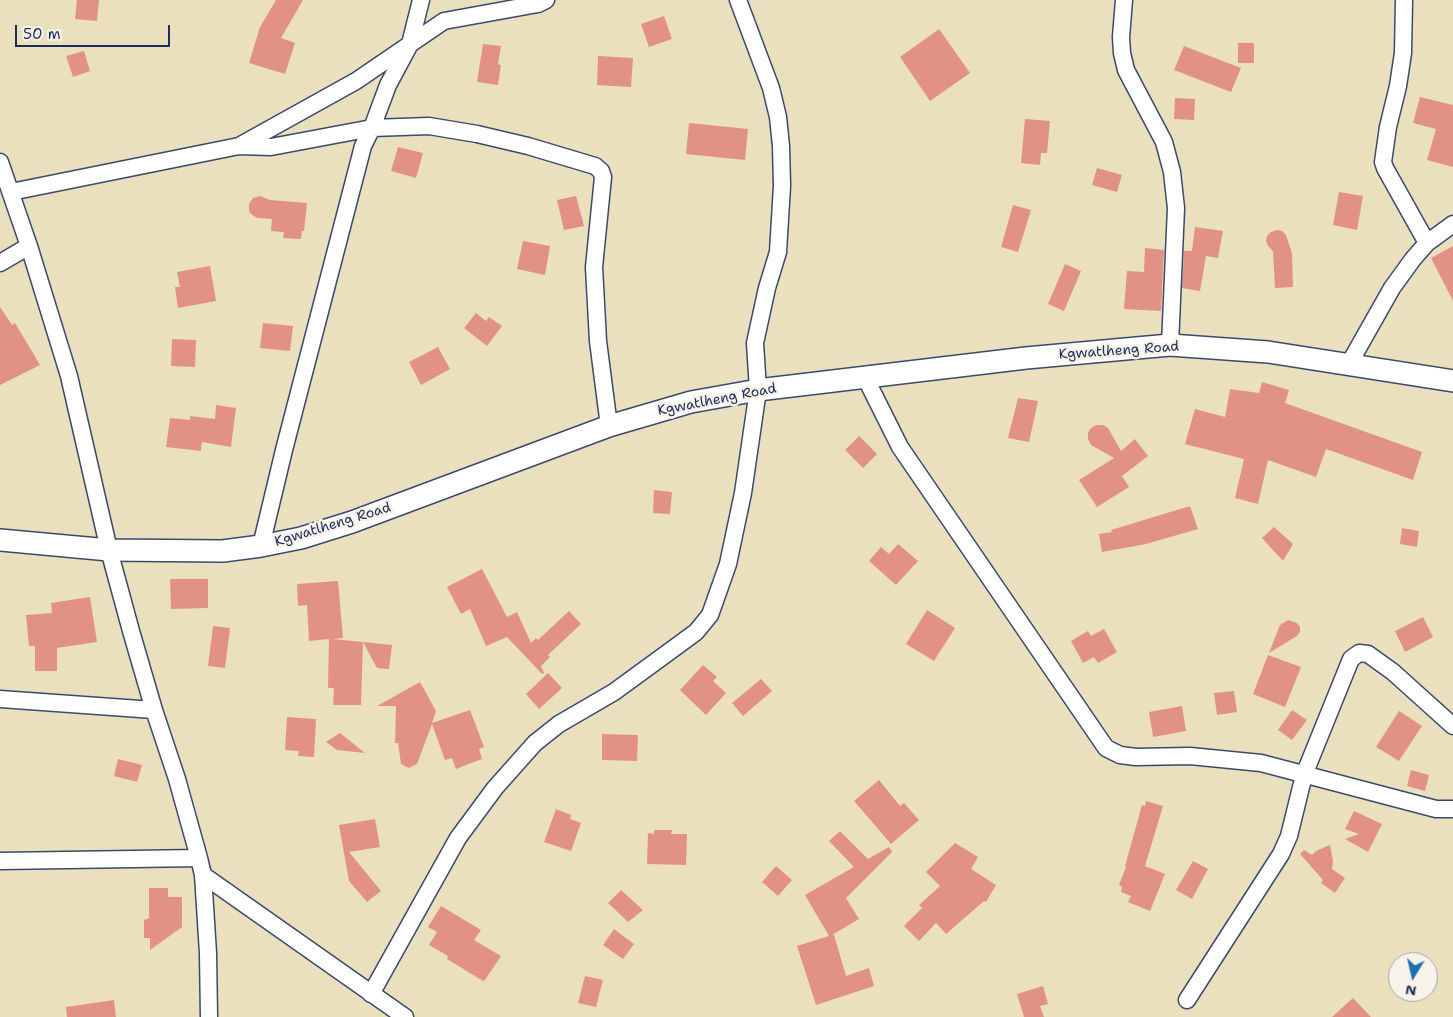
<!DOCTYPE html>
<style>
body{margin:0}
#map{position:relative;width:1453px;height:1017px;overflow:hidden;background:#eae0be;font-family:"Shantell Sans",sans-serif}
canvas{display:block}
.north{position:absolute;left:1388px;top:952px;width:50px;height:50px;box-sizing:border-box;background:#f7f3e8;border:1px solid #9fa5b1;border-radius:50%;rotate:189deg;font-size:14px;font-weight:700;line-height:20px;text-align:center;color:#1b2f5e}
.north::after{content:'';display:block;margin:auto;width:18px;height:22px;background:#1f6fb2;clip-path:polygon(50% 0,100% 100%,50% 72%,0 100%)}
.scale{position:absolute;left:15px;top:25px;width:155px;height:22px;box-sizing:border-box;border:2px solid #1b2f5e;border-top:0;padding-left:6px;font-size:15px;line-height:18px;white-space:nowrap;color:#1b2f5e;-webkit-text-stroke:4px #f7f3e8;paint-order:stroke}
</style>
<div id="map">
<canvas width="1453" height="1017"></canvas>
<div class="north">N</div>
<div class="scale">50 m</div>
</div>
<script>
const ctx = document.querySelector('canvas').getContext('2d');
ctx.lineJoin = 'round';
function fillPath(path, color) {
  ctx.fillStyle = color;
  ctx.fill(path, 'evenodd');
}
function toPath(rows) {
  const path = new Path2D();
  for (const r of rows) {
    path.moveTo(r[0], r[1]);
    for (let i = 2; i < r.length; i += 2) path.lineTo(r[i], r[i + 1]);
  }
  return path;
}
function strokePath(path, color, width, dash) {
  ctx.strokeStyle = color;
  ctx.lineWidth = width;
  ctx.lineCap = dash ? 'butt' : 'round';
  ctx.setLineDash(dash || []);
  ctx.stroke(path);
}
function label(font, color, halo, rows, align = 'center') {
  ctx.font = font + ' "Shantell Sans",sans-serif';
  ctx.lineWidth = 5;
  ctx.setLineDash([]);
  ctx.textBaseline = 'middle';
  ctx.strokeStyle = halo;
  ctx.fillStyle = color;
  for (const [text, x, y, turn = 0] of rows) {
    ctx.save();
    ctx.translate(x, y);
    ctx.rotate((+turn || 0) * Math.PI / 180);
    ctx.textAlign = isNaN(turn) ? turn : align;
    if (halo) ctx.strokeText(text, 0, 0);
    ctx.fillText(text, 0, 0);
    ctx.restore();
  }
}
fillPath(toPath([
 [77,0,99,0,97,21,75,19],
 [276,0,303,0,281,38,295,43,285,74,249,63,260,27],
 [664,16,672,39,649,47,641,24],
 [939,29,970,73,930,101,900,57],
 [1238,43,1254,43,1254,63,1238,63],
 [483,44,501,46,498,64,501,65,498,85,477,82],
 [1184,46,1241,68,1231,92,1174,70],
 [84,51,90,71,73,77,66,56],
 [598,56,633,58,631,87,597,85],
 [1420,97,1453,105,1453,167,1427,160,1436,129,1413,123],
 [1175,98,1195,99,1194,120,1174,119],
 [1025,119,1050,121,1047,153,1041,153,1040,165,1021,163],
 [689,123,748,129,745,160,686,154],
 [398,147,423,153,416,178,391,171],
 [1097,168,1122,175,1117,192,1092,185],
 [1339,192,1363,196,1357,230,1333,225],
 [260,196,270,200,307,203,304,231,302,231,301,239,283,238,284,232,271,231,272,219,257,218,251,214,249,211,249,204,253,198],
 [576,196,584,226,564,230,557,200],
 [1013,205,1031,210,1018,252,1001,247],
 [1195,227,1223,231,1218,258,1206,256,1200,291,1182,288,1184,251,1192,251],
 [1277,230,1282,231,1286,235,1292,253,1293,287,1275,288,1273,251,1268,246,1266,241,1267,236,1271,232],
 [523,241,550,246,545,275,517,269],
 [1453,246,1453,301,1431,258],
 [1145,248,1164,250,1161,311,1124,309,1127,271,1144,272],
 [1065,264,1081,271,1064,311,1048,304],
 [210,266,216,301,178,308,175,287,180,287,177,272],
 [0,307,12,325,15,323,40,365,0,385],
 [476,313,486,321,489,317,502,326,487,346,464,328],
 [263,323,293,326,290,351,260,348],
 [172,339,196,340,195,367,171,366],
 [438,347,450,369,421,385,409,362],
 [1262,382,1289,390,1285,403,1422,452,1413,480,1326,449,1316,477,1268,460,1258,504,1235,498,1244,459,1185,444,1195,409,1225,417,1230,389,1259,393],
 [1018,398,1038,401,1029,442,1008,438],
 [216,405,236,408,231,447,202,442,201,451,166,447,170,418,190,420,190,416,215,419],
 [1096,425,1103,425,1108,428,1121,451,1135,439,1148,456,1122,476,1129,487,1097,507,1079,480,1114,458,1091,445,1088,439,1088,433,1091,428],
 [859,436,877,454,863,468,845,450],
 [654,490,672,492,670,514,653,513],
 [1190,506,1198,529,1146,544,1102,552,1099,534,1112,532,1111,530],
 [1274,527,1293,544,1283,561,1262,538],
 [1402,528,1419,531,1417,547,1400,544],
 [898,544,918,561,896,585,869,561,881,547,889,554],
 [482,569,507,617,517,612,531,643,536,638,538,640,569,611,581,624,548,655,550,657,541,666,544,673,542,674,507,637,486,646,470,609,461,614,447,587],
 [170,579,208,579,208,608,171,609],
 [338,581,343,638,333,639,363,642,361,705,333,705,334,688,328,688,329,639,309,641,307,605,298,606,297,584],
 [90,597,97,642,57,648,57,671,35,671,35,646,29,646,26,615,52,613,51,603],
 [927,610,955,628,934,661,906,644],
 [1423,617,1433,637,1405,652,1395,631],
 [1288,620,1297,623,1300,627,1300,632,1297,636,1269,653,1280,625],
 [213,626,230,628,225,668,208,666],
 [1104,629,1117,652,1098,663,1094,657,1083,663,1071,641,1088,631,1091,636],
 [363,642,392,645,389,669,377,668],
 [1268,655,1301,667,1285,707,1253,694],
 [703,665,717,677,713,681,726,693,706,715,680,690],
 [548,673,562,688,539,709,526,694],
 [761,679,772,691,743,716,732,703],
 [420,682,436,711,432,723,470,710,484,747,479,749,482,759,456,769,452,758,445,760,432,724,417,764,409,768,401,764,398,743,395,743,396,706,377,706],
 [1234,691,1237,712,1217,715,1214,693],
 [1182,706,1186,731,1153,737,1149,712],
 [1292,710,1307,720,1292,740,1278,730],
 [1399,711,1422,726,1399,761,1376,747],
 [287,717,316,719,314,757,298,756,299,751,285,750],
 [340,733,365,753,337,750,326,742],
 [602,734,638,735,637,761,602,760],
 [118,759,142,765,137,782,114,776],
 [1411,770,1429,775,1425,791,1407,786],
 [879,780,900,806,904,803,919,820,891,844,854,801],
 [1146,801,1163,806,1145,866,1165,874,1150,911,1128,902,1131,896,1121,892,1122,887,1119,885,1126,867,1125,866,1142,805,1145,806],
 [556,809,571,815,570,819,581,823,571,851,544,842],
 [1354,811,1382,824,1368,852,1345,839,1359,834,1345,829],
 [375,819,380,847,349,852,381,891,367,902,349,881,339,825],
 [654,830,672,830,671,834,687,834,686,865,647,864,648,833,654,834],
 [840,831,868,859,889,847,892,852,846,898,859,919,832,935,834,935,846,976,869,968,874,986,816,1005,797,946,829,936,805,895,854,867,829,841],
 [955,843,978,857,971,869,996,885,986,902,984,901,946,934,936,923,919,941,904,926,922,908,919,905,940,886,926,872],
 [1330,845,1333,861,1332,869,1345,878,1335,893,1321,883,1323,880,1300,854,1304,850,1312,855,1316,851],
 [1193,861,1208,869,1192,899,1176,890],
 [776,866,792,880,778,896,762,882],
 [149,888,168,888,168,897,182,897,182,927,150,950,150,938,144,938,144,920,149,918],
 [621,890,643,910,628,922,608,903],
 [441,906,481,930,474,940,501,956,485,980,483,981,447,959,448,956,429,945,437,932,428,927],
 [614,929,634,944,623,959,603,945],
 [585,976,603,980,596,1007,578,1003],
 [1043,986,1048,1004,1040,1006,1044,1017,1024,1017,1017,994],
 [1353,998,1371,1017,1332,1017],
 [114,1000,116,1017,67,1017,66,1007]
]), '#e29284');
const minor = toPath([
 [1124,0,1121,37,1122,53,1126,70,1164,142,1172,172,1176,208,1170,345],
 [1404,0,1403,53,1398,86,1388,127,1383,162,1385,168,1427,243],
 [239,146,356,81,444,21,538,4,546,0],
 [0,162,29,246,69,376,109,550,131,631,154,710,177,779,199,858,203,875,208,953,209,1017],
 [11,192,239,146,271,147,372,128,429,126,477,134,528,146,595,166,601,171,603,177,594,267,598,341,609,426],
 [0,263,29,246],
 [1349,364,1392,288,1413,259,1427,243,1453,224],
 [865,377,900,447,1106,748,1120,755,1136,757,1190,756,1261,763,1436,809,1453,809],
 [261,546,284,450,363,146,372,128,388,85,410,44,421,0],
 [0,699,154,710],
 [0,861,199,858],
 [203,875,405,1017],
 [371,994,458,838,495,788,535,743,559,724,614,692,677,646,696,632,710,615,728,564,743,493,758,390,755,343,767,288,778,252,782,186,781,146,778,117,771,88,738,0],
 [1187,1000,1281,854,1289,836,1304,775,1351,659,1359,653,1368,654,1393,672,1453,726]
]);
const tertiary = toPath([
 [0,540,109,550,223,551,261,546,301,538,352,522,609,426,691,402,758,390,1026,358,1170,345,1268,352,1453,381]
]);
strokePath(minor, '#3a4a6c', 19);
strokePath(tertiary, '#3a4a6c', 24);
strokePath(minor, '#fff', 16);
strokePath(tertiary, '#fff', 21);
label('14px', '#1b2f5e', '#f7f3e8', [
 ["Kgwatlheng Road",1119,351,-4],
 ["Kgwatlheng Road",717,400,-11],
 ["Kgwatlheng Road",333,525,-17]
]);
</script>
